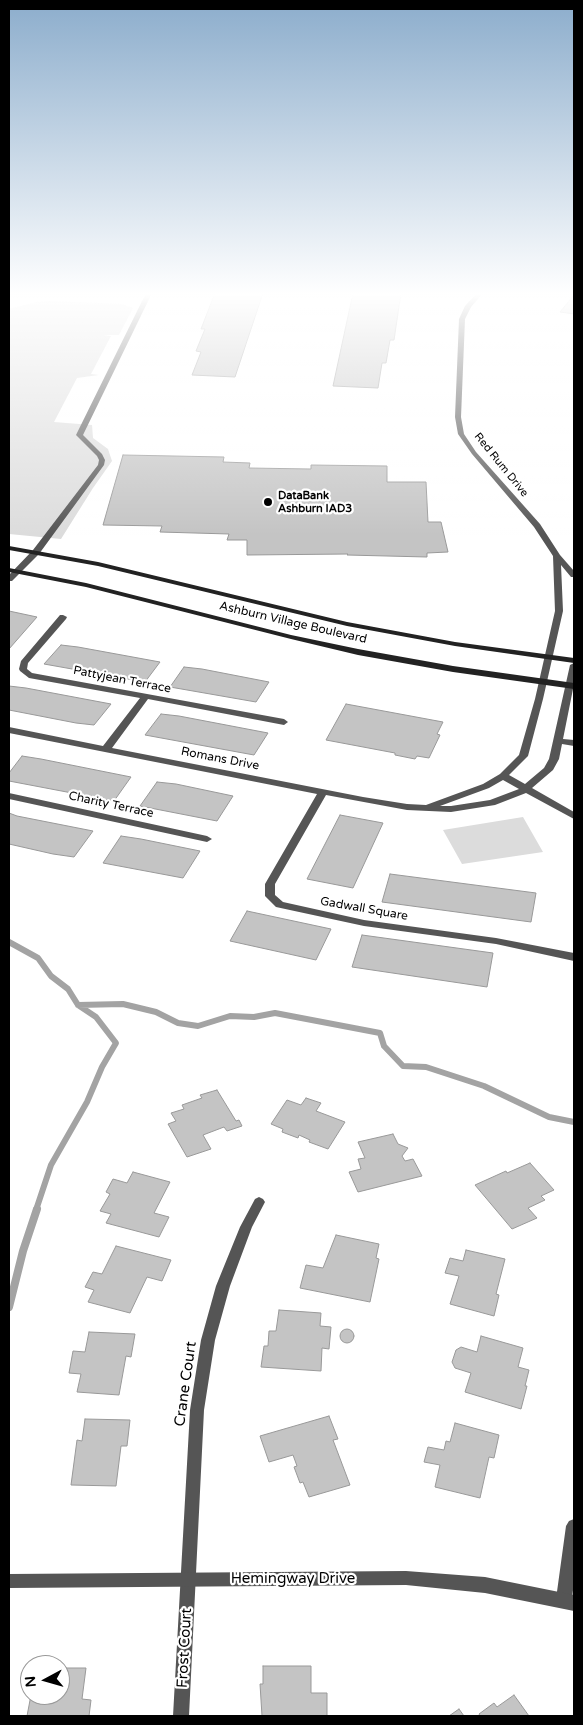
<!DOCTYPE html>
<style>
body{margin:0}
#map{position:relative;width:583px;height:1725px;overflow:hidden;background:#fff;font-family:"Varela Round",sans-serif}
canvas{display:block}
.frame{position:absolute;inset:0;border:10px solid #000;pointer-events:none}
.north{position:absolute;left:20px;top:1655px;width:50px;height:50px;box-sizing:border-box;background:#fff;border:1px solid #999;border-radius:50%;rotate:264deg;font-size:14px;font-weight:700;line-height:20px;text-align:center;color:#000}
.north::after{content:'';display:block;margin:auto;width:18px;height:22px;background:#000;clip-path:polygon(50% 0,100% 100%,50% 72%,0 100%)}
</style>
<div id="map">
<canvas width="583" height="1725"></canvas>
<div class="frame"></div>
<div class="north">N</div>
</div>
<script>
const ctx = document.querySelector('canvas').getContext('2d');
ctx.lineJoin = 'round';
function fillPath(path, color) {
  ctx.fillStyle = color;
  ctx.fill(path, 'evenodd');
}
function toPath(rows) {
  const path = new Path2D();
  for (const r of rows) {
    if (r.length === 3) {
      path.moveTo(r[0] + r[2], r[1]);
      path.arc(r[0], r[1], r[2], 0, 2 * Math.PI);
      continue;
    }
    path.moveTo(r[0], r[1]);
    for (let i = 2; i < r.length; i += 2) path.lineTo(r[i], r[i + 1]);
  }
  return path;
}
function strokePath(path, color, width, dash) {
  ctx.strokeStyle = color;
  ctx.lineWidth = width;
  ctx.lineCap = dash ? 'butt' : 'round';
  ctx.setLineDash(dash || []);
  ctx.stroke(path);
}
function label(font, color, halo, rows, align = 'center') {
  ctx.font = font + ' "Varela Round",sans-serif';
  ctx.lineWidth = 4.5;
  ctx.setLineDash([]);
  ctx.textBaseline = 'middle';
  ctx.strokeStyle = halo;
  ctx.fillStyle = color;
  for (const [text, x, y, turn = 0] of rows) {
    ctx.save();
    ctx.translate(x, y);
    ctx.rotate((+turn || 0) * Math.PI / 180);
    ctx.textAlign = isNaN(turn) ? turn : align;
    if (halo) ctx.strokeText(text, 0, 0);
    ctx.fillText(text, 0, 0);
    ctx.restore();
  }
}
fillPath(toPath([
 [50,301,122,304,133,308,119,335,103,335,111,336,91,374,99,375,77,378,54,422,92,425,93,438,108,449,112,461,93,488,61,539,9,534,9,309,37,302],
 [523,817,543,852,462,864,443,830]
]), '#dcdcdc');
strokePath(toPath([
 [9,942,38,958,51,976,68,989,78,1005,96,1017,116,1043,102,1067,87,1102,51,1165,36,1210],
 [78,1005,123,1004,156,1012,178,1023,198,1026,230,1016,254,1017,275,1013,380,1033,384,1046,403,1066,426,1067,484,1086,549,1117,574,1122]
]), '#a3a3a3', 6);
strokePath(toPath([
 [9,1307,23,1251,37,1209]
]), '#a3a3a3', 8);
const building = toPath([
 [215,293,263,293,235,377,192,375,201,352,196,351,205,329,201,329,215,293],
 [353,293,401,293,394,340,390,340,386,363,382,363,378,388,333,386,353,293],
 [574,295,574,314,560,312,574,295],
 [123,455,224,457,223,462,250,463,249,468,311,469,311,465,387,466,387,482,426,482,428,522,441,522,448,552,427,553,427,557,347,555,348,554,247,555,247,540,227,540,229,534,160,532,162,526,103,525,123,455],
 [9,611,37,617,9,649,9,611],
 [61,645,78,647,160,662,145,682,44,664,61,645],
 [184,667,202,669,269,682,256,702,170,687,184,667],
 [9,686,26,688,111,704,94,725,76,723,9,710,9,686],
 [346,704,443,722,437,734,440,735,429,758,417,756,415,759,395,755,395,753,326,740,346,704],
 [161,714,179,716,268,733,254,755,145,735,161,714],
 [22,756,41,759,131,777,114,801,9,781,9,773,22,756],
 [157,782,176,784,233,796,217,821,140,806,157,782],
 [9,813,17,816,93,831,74,857,53,854,9,844,9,813],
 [340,815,383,823,353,888,307,879,340,815],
 [121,836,141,839,200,851,183,878,103,863,121,836],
 [390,874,536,893,531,922,382,902,390,874],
 [247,911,331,929,316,960,230,941,247,911],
 [362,935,493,953,487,987,352,967,362,935],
 [217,1090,236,1121,239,1120,242,1126,227,1131,224,1127,203,1135,211,1149,187,1157,168,1124,176,1121,171,1113,184,1109,182,1105,202,1098,200,1095,217,1090],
 [306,1098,321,1103,316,1111,345,1122,328,1149,309,1142,310,1140,299,1135,298,1138,282,1132,283,1129,271,1124,287,1100,301,1105,306,1098],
 [393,1134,398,1144,408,1148,402,1156,405,1161,413,1159,422,1176,358,1192,349,1172,361,1169,358,1159,365,1158,358,1142,393,1134],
 [530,1163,554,1190,541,1196,545,1200,528,1208,537,1218,512,1229,475,1185,506,1171,507,1173,530,1163],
 [133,1172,170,1182,154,1213,169,1217,159,1237,106,1223,111,1214,100,1211,110,1194,106,1192,113,1179,127,1183,133,1172],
 [336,1235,379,1244,376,1258,379,1259,370,1302,300,1288,306,1265,323,1268,336,1235],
 [116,1246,171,1260,162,1281,147,1277,130,1313,88,1302,94,1290,85,1287,93,1272,102,1274,116,1246],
 [466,1250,505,1259,496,1294,499,1295,494,1316,450,1304,459,1276,445,1273,450,1258,463,1261,466,1250],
 [279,1310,321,1313,320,1326,331,1327,329,1349,322,1348,321,1371,261,1367,264,1346,268,1346,269,1331,276,1331,279,1310],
 [347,1336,7],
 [89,1332,135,1334,131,1357,126,1356,119,1395,77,1392,81,1374,69,1373,73,1351,85,1352,89,1332],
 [481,1336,523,1348,518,1367,529,1370,525,1386,527,1386,521,1409,465,1392,471,1373,455,1368,452,1362,456,1350,461,1347,477,1352,481,1336],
 [329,1416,338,1439,333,1440,350,1485,309,1497,303,1482,300,1483,294,1467,297,1466,293,1455,269,1462,260,1436,329,1416],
 [85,1419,130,1420,127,1446,121,1446,116,1486,71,1485,77,1440,82,1441,85,1419],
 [455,1423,499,1435,494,1458,489,1457,480,1498,435,1487,440,1465,424,1462,428,1447,444,1450,446,1441,450,1442,455,1423],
 [263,1666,311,1666,311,1693,327,1693,327,1716,262,1716,260,1684,263,1684,263,1666],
 [60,1668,86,1668,82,1699,91,1700,89,1716,27,1716,31,1695,60,1695,60,1668],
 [514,1695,529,1716,480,1716,479,1714,494,1703,497,1707,514,1695],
 [459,1709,464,1716,449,1716,459,1709]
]);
fillPath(building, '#c4c4c4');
strokePath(building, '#999', 1);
fillPath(toPath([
 [146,293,152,293,83,435,102,454,105,460,104,465,39,554,12,581,9,581,9,575,33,550,98,465,99,460,97,456,76,435,146,293],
 [477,293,483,293,471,307,465,319,461,417,464,434,476,452,540,524,560,555,574,571,574,577,571,577,561,565,563,611,543,699,528,756,509,775,525,784,544,768,549,759,570,665,574,663,574,684,563,739,574,740,574,746,562,744,559,759,553,770,532,788,574,812,574,819,526,793,495,805,451,812,407,810,326,795,275,884,275,895,283,902,364,920,496,938,574,953,574,961,496,944,364,926,276,907,265,896,265,884,317,794,9,733,9,727,103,746,140,698,29,678,20,671,19,669,21,661,60,615,63,615,67,617,66,619,28,663,27,669,32,673,284,719,288,722,284,725,148,699,112,748,363,797,407,804,426,805,483,784,500,774,519,755,535,699,555,611,553,556,534,527,472,454,458,434,455,417,459,319,465,306,477,293],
 [503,780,519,789,490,800,451,806,440,806,489,788,503,780],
 [9,793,207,836,212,839,207,842,9,799,9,793],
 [259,1197,263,1199,265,1202,252,1227,230,1286,215,1340,204,1410,189,1716,173,1716,190,1410,201,1340,216,1286,240,1227,255,1199,259,1197],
 [574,1519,574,1581,572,1599,570,1604,564,1607,558,1604,556,1599,566,1526,569,1521,574,1519]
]), '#555');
fillPath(toPath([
 [406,1571,485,1577,574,1595,574,1611,485,1593,406,1585,9,1588,9,1574,406,1571]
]), '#555');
fillPath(toPath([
 [9,546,98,562,347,622,455,642,574,658,574,663,455,646,347,626,98,566,9,550,9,546],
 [9,568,86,583,291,635,358,649,453,666,574,683,574,689,453,672,358,655,291,639,86,587,9,572,9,568]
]), '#222');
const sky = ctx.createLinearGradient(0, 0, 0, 535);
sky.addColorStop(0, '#8cadcc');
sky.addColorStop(0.55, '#fff');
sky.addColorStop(1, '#ffffff00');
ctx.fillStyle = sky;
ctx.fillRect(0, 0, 583, 535);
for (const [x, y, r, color] of [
 [268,502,5,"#000"]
]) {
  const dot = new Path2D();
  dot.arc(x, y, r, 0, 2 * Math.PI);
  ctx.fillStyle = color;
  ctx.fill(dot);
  strokePath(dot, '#fff', 2);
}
label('11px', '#000', '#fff', [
 ["Red Rum Drive",501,465,51]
]);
label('bold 11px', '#000', '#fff', [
 ["DataBank",278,496],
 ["Ashburn IAD3",278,509]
], 'left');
label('12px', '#000', '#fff', [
 ["Ashburn Village Boulevard",293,623,13],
 ["Pattyjean Terrace",122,680,11],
 ["Romans Drive",220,759,11],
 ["Charity Terrace",111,805,12],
 ["Gadwall Square",364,909,10]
]);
label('15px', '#000', '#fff', [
 ["Crane Court",186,1384,-82],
 ["Hemingway Drive",293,1579],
 ["Frost Court",185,1648,-87]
]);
</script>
